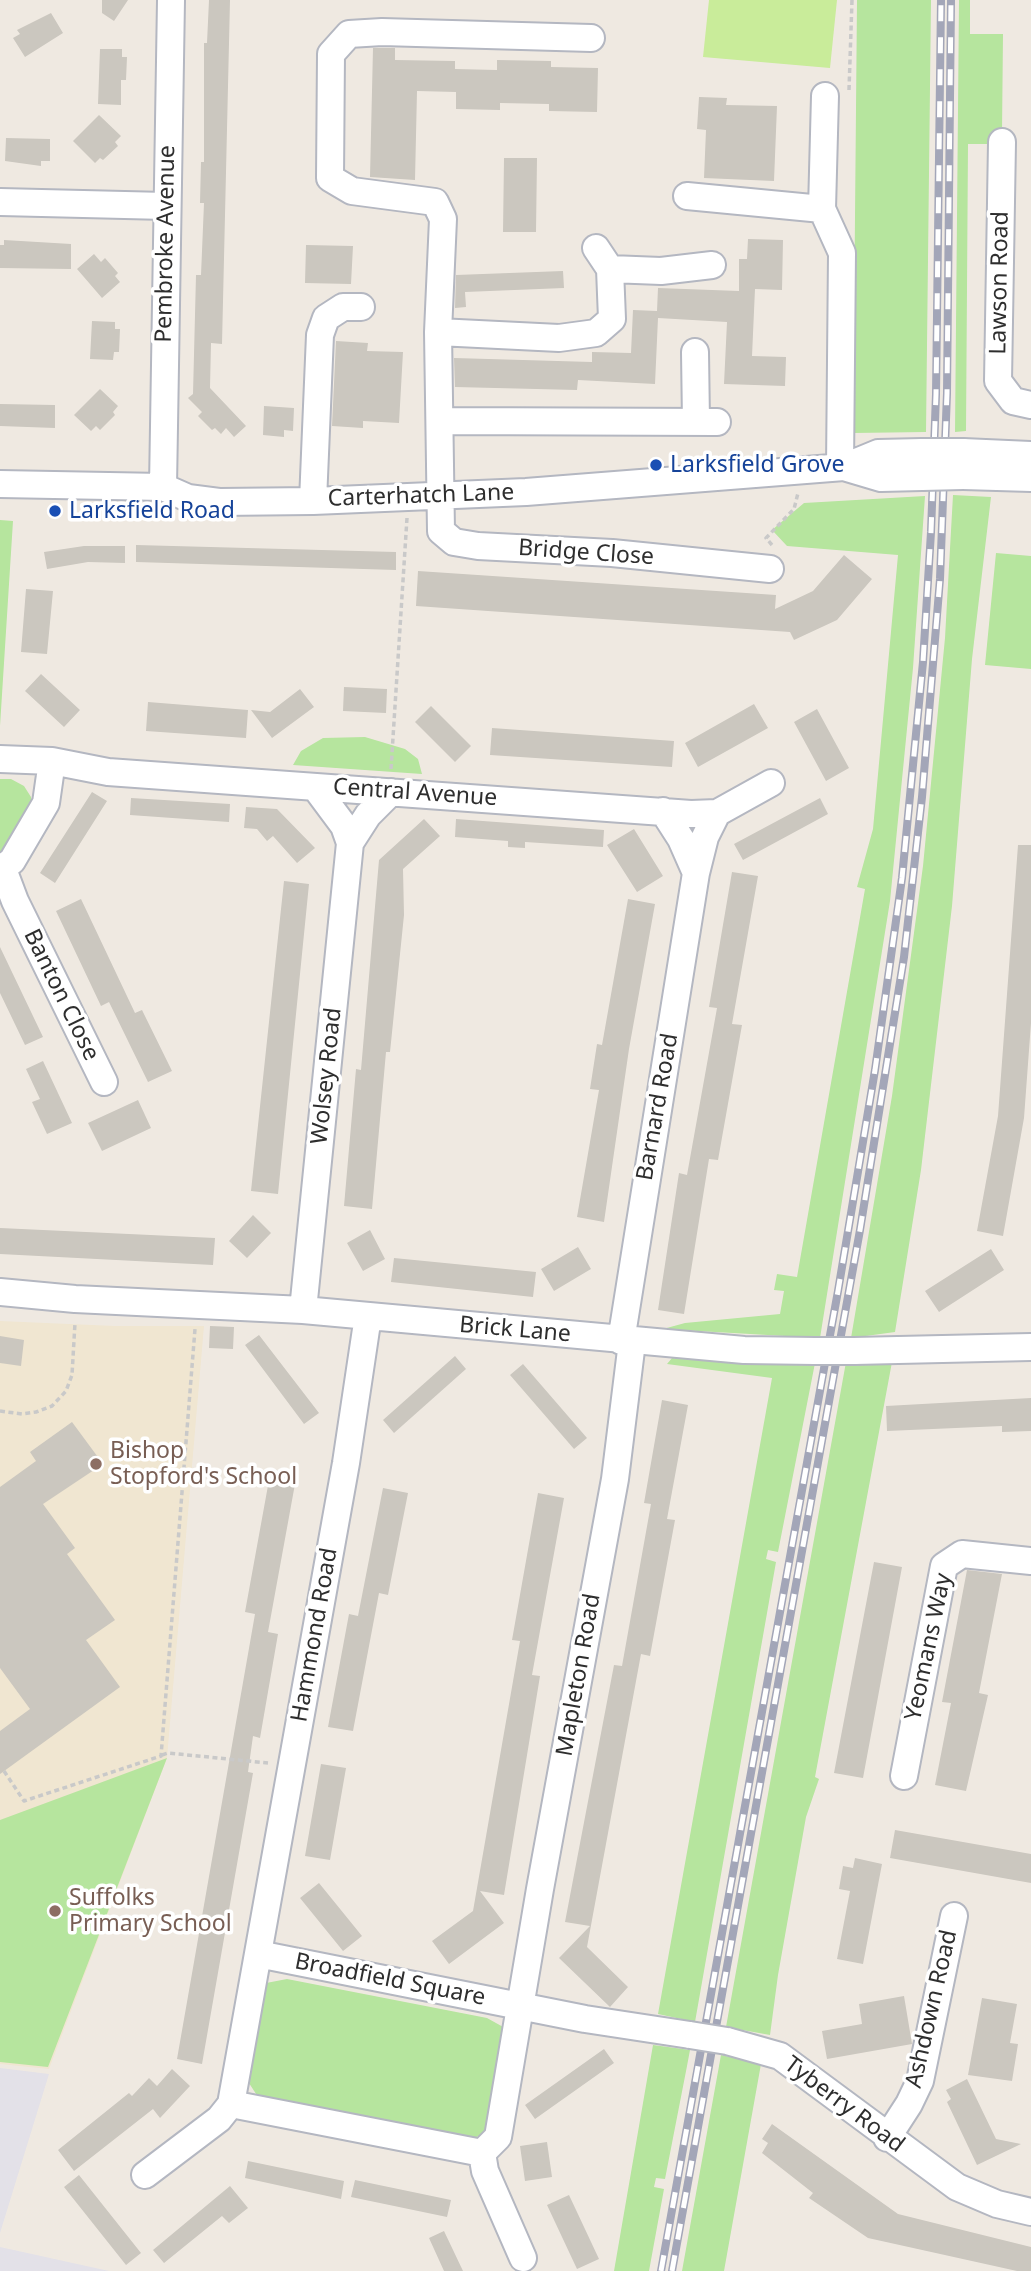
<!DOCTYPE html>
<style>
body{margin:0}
canvas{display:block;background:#efe9e1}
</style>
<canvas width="1031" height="2271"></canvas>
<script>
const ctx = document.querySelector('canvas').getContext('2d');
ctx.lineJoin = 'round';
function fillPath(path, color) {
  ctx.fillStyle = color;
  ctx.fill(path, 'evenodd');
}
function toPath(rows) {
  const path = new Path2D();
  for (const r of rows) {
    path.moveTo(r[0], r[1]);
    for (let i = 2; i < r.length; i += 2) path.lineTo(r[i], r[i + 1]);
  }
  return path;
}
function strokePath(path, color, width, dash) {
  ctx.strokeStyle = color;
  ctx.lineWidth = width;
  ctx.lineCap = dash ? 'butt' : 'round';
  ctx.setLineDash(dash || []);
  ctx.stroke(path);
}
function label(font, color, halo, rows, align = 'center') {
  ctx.font = font + ' "Noto Sans",sans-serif';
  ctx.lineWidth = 7;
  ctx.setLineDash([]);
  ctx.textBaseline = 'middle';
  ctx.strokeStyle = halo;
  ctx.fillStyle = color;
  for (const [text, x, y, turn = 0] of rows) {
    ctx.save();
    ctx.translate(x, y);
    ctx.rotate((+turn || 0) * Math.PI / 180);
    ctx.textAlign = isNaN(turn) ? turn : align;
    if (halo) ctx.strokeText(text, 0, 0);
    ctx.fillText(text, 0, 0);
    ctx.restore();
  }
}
fillPath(toPath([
 [0,2068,49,2074,0,2233],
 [0,2247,109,2271,0,2271]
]), '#e3e1e8');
fillPath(toPath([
 [0,1321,115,1326,204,1326,167,1758,49,2069,0,2064]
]), '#f0e6d1');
fillPath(toPath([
 [857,0,931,0,926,432,853,433],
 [959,0,970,0,970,34,1003,34,1002,133,994,144,968,144,966,431,955,432],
 [953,495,991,497,972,659,952,906,921,1170,895,1332,851,1338,892,1096,923,866,945,638],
 [925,496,913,668,890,901,820,1338,663,1329,685,1323,780,1314,784,1291,774,1290,777,1274,797,1277,865,889,857,887,873,829,898,555,787,546,772,530,804,503],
 [0,520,13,521,0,726],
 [996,553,1031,556,1031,669,985,665],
 [365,737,405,749,418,759,422,774,293,765,301,751,323,738],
 [0,779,11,779,24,786,31,797,32,809,0,856],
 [672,1358,815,1363,778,1552,768,1550,766,1559,776,1562,695,2022,658,2014,772,1378,667,1364],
 [846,1362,892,1362,815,1777,819,1779,806,1817,778,1975,770,2035,726,2027],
 [167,1758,48,2067,0,2062,0,1820],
 [287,1979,487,2018,505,2028,491,2123,483,2134,472,2139,260,2100,247,2080,261,1984],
 [653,2045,690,2050,687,2066,665,2179,656,2178,654,2187,664,2189,649,2271,614,2271],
 [721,2055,761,2064,724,2271,682,2271]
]), '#b6e59e');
fillPath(toPath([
 [709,0,837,0,830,68,703,57]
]), '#c9ec9a');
fillPath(toPath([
 [102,0,128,0,114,21,102,13],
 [209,0,230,0,222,344,211,343,210,388,246,426,234,437,226,428,221,434,215,428,212,430,198,416,202,412,188,398,193,394,196,275,201,275,204,203,200,203,201,162,204,162,204,43,207,43],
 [51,13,63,33,25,57,13,38,20,34,17,30],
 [373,48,395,48,395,60,455,61,455,69,497,70,497,60,551,61,551,67,598,68,597,112,549,111,549,104,500,103,500,110,456,109,456,92,417,91,415,180,370,177],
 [100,49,122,49,122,57,127,57,126,80,121,80,121,105,98,104],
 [699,97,727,98,726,105,777,106,774,181,704,178,706,130,697,129],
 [99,115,121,136,115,142,118,146,103,160,100,158,95,163,73,141],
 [6,138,50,139,50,161,41,161,41,166,5,161],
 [504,158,537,158,536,232,503,232],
 [748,239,783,240,782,290,755,289,752,356,786,357,785,386,724,384,727,322,658,318,655,384,578,380,577,390,455,387,454,358,592,362,592,352,631,353,633,310,657,311,658,288,739,291,739,259,747,259],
 [4,240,71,244,71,269,0,268,0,245,4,245],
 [306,245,353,246,351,284,305,283],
 [94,254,101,262,105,258,118,273,115,276,120,282,102,298,77,269],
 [563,271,564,288,465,292,466,307,455,308,456,275],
 [92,321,115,322,115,329,120,329,119,352,114,352,113,360,90,359],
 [336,341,368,343,367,351,403,352,399,423,363,421,363,428,332,426],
 [100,389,118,406,113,412,115,415,100,430,96,426,91,431,74,415],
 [0,404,55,405,55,428,0,426],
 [264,406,294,408,293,431,284,430,284,437,263,435],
 [136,545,396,552,396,570,136,562],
 [84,546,125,546,125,563,88,562,47,569,44,552],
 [844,555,872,579,837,620,794,640,790,632,416,606,418,571,776,595,775,609,813,591],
 [26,589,53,591,47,654,21,652],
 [41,674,80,710,64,727,25,691],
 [344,687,387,689,386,713,343,711],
 [300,689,314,707,272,738,251,710,270,712],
 [148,702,248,710,246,738,146,731],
 [754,704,768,728,698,767,685,743],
 [431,706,471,746,455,762,415,722],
 [817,709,849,768,826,781,794,722],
 [492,728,674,741,672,767,490,755],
 [92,792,107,801,55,883,40,873],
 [131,798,230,804,229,822,130,815],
 [820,798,828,814,743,860,734,844],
 [246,807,277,809,315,848,297,863,273,836,267,841,257,829,244,828],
 [424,819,440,836,403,869,404,915,390,1052,386,1052,372,1209,344,1206,356,1069,361,1070,379,860],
 [456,819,604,830,603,847,525,842,525,848,508,847,508,841,455,837],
 [634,829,663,876,637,892,607,845],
 [1018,845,1031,845,1031,1023,1024,1118,1003,1236,977,1231,998,1116],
 [732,872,758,876,732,1024,742,1025,718,1160,709,1159,684,1314,658,1310,679,1173,687,1175,717,1008,709,1007],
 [284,881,309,884,278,1194,251,1191],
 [81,899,135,1013,142,1010,172,1071,148,1082,109,1002,101,1006,56,911],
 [628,899,655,904,629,1049,604,1222,577,1217,599,1090,590,1089,597,1044,602,1045],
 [0,947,43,1037,25,1045,0,993],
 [43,1061,72,1123,47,1134,32,1102,40,1099,26,1069],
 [138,1100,151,1128,102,1151,88,1123],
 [253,1215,271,1233,247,1258,229,1241],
 [0,1228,215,1238,213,1265,0,1254],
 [370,1230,385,1259,363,1271,347,1243],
 [578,1247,591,1269,554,1291,541,1269],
 [991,1249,1004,1270,939,1312,925,1291],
 [394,1258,536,1272,533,1297,391,1282],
 [210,1326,234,1327,233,1349,209,1348],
 [259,1335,319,1413,304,1424,245,1345],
 [0,1336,24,1340,21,1366,0,1363],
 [455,1356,466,1369,394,1433,383,1420],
 [523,1364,587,1438,574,1449,510,1375],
 [1031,1398,1031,1431,1002,1432,1002,1426,887,1431,886,1406],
 [662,1400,688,1405,667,1519,675,1520,650,1656,641,1654,587,1947,628,1987,610,2007,559,1958,590,1926,565,1922,614,1665,622,1666,651,1504,644,1503],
 [72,1422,103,1464,43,1504,75,1548,67,1554,115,1620,86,1640,120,1687,0,1774,0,1731,30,1709,0,1668,0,1487,36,1461,30,1452],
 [271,1469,297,1473,268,1632,278,1634,260,1738,253,1736,248,1772,253,1773,202,2064,177,2059,255,1614,245,1612],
 [383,1488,408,1493,388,1595,379,1593,353,1731,328,1727,349,1614,358,1616],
 [538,1493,564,1498,532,1675,540,1676,504,1895,480,1891,504,1923,449,1964,432,1941,473,1911,520,1641,512,1640],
 [874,1562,902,1567,863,1778,834,1773],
 [967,1570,1002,1574,979,1693,988,1695,966,1791,935,1785,951,1703,942,1702],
 [321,1764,346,1768,330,1860,305,1856],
 [895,1830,1031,1854,1031,1883,890,1858],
 [855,1858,882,1864,863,1964,837,1959,850,1891,839,1889,843,1866,853,1868],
 [319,1883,362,1936,343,1951,300,1898],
 [904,1996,912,2044,827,2059,822,2031,862,2024,859,2004],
 [982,1998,1017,2004,1010,2043,1018,2044,1012,2081,968,2075],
 [604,2049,614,2063,535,2119,525,2105],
 [172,2069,190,2086,160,2118,153,2109,74,2171,58,2150,129,2093,132,2096,149,2078,157,2086],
 [967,2079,996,2139,1021,2144,977,2165,947,2102,951,2099,946,2090],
 [772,2124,898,2214,1031,2247,1031,2271,1017,2271,868,2238,809,2198,813,2193,762,2153,768,2143,762,2139],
 [547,2142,552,2177,525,2181,520,2146],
 [248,2161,344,2181,341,2199,245,2178],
 [79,2175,141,2253,126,2265,64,2187],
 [355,2180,451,2200,447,2217,351,2197],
 [230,2186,248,2208,229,2223,222,2216,164,2263,153,2250],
 [569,2195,599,2259,577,2269,547,2205],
 [444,2231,463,2271,444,2271,429,2238]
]), '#cbc7bf');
const minor = toPath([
 [591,38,382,32,349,34,331,54,330,178,352,191,435,202,443,219,438,332,441,531,454,542,478,546,612,553,770,569],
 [1002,142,998,381,1013,401,1031,405],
 [687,196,822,209,842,253,840,467],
 [0,202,166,206],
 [822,209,825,96],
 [596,248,610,269],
 [438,332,559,338,596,333,612,319,610,269,661,271,712,265],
 [695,352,696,422],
 [440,421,717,422],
 [963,452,1031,455],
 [844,467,881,478,922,477],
 [963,476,1031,478],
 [0,484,163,487,188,498,219,502,313,501,526,492,844,467,878,453,922,452],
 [163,487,171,0],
 [313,501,320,335,326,318,343,307,361,307],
 [0,759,52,761,108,772,691,814,717,813,771,783],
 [315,787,344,826,350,843],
 [663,811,681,839,696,873],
 [0,869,12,861,46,803,52,761],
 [3,869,15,901,104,1082],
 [0,1292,75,1299,303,1310,744,1350,815,1351],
 [303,1310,350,843,368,815,391,792],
 [368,1316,346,1463,231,2104,482,2153,498,2137,540,1889,615,1479,632,1342],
 [621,1341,696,873,705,837,717,813],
 [854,1351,1031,1347],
 [904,1776,944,1566,962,1554,1031,1561],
 [258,1954,585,2019,690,2035],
 [727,2041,780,2056,957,2187,997,2204,1031,2212],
 [887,2138,909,2104,920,2081,954,1916],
 [482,2153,485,2171,523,2258],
 [145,2175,219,2119,231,2104]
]);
strokePath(minor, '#b4b7c1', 30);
strokePath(toPath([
 [849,90,852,0],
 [772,545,766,538,794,509,798,493],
 [391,769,407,518],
 [0,1411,22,1414,36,1412,52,1406,66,1391,72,1375,75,1323],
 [162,1755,168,1753,268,1763],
 [4,1771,24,1801,161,1756,195,1329]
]), '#c9c9c9', 3.5, [5, 3.5]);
strokePath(minor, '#fff', 26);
const rail = toPath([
 [661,2271,838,1291,875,1070,902,878,923,662,931,532,936,394,941,0],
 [672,2271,860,1230,904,957,922,797,940,579,947,393,951,0]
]);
strokePath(rail, '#a3a6b8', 8);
strokePath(rail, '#fff', 5, [16]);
const minorBridge = toPath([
 [922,452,963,452],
 [922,477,963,476],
 [815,1351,854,1351],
 [690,2035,727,2041]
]);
strokePath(minorBridge, '#b4b7c1', 30, []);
strokePath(minorBridge, '#fff', 26);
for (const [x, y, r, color] of [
 [656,465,7,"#1a4fb4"],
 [55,511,7,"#1a4fb4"],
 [96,1464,7,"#8d6e63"],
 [55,1911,7,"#8d6e63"]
]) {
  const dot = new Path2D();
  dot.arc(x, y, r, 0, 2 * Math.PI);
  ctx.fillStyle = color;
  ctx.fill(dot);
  strokePath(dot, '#fff', 2.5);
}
label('23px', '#2e2e2e', '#fff', [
 ["Pembroke Avenue",166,244,-89],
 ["Lawson Road",1000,283,-89],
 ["Carterhatch Lane",421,496,-2],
 ["Bridge Close",586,553,4],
 ["Central Avenue",415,793,4],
 ["Banton Close",61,995,64],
 ["Wolsey Road",327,1076,-84],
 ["Barnard Road",658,1107,-80],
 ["Brick Lane",515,1330,5],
 ["Hammond Road",315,1635,-80],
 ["Yeomans Way",929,1647,-78],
 ["Mapleton Road",579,1675,-80],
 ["Broadfield Square",390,1980,11],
 ["Ashdown Road",932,2009,-77],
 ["Tyberry Road",844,2105,37]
]);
label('23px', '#164399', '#fff', [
 ["Larksfield Grove",670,465],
 ["Larksfield Road",69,511]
], 'left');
label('23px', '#785e54', '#fff', [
 ["Bishop",110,1451],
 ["Stopford's School",110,1477],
 ["Suffolks",69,1898],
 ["Primary School",69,1924]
], 'left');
</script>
